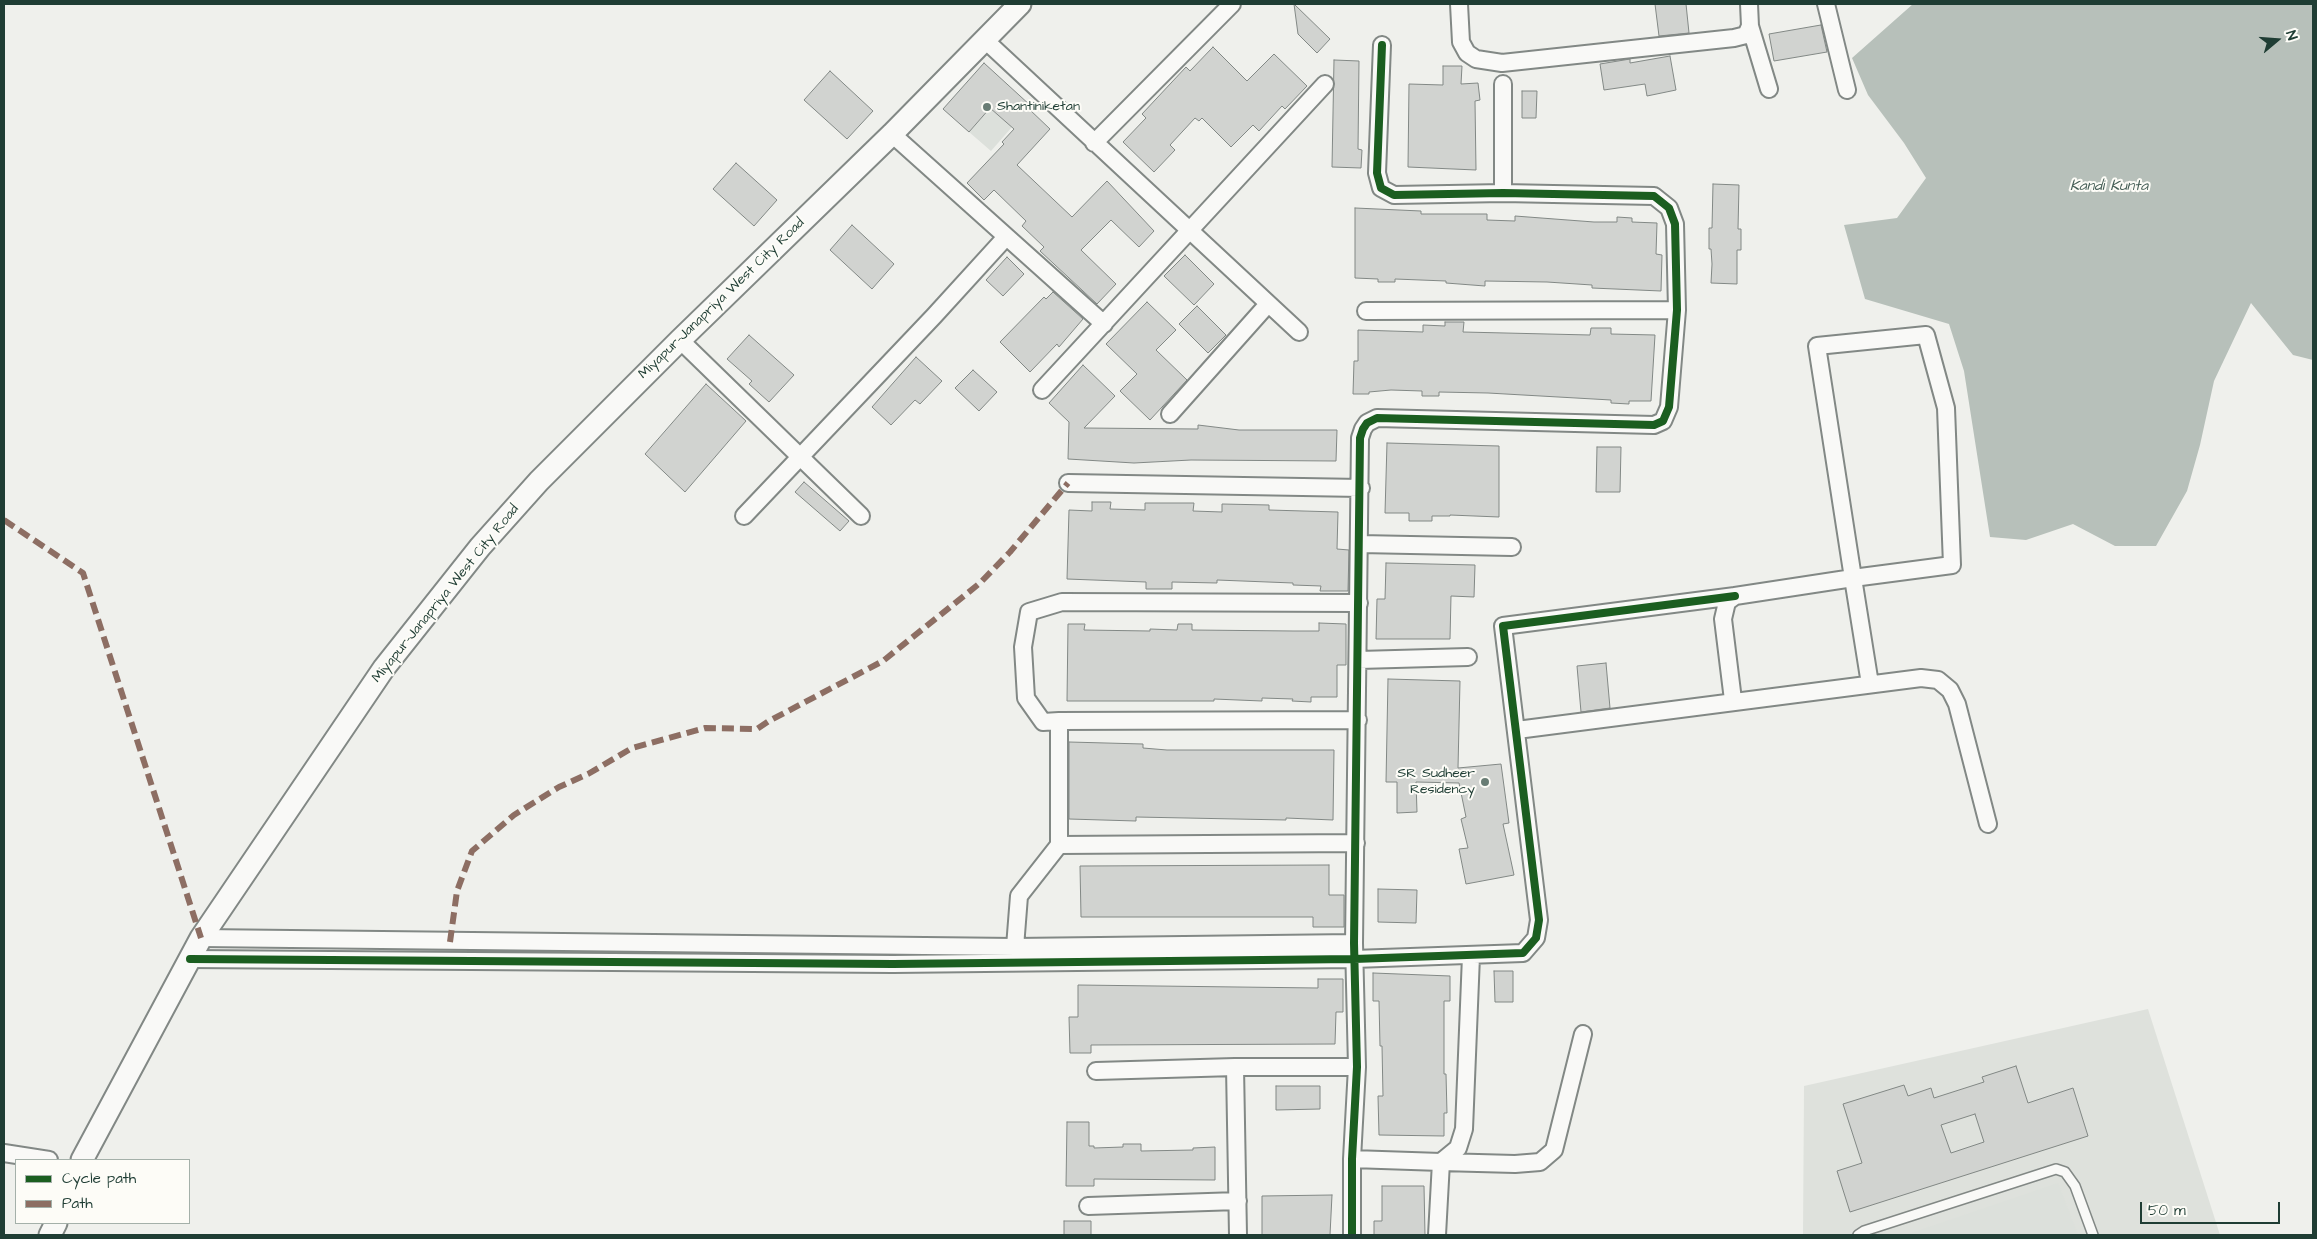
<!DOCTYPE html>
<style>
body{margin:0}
#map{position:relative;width:2317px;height:1239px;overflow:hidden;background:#eff0ec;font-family:"Architects Daughter",sans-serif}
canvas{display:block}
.frame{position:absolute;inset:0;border:5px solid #1f3d34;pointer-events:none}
.legend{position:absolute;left:15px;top:1159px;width:175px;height:65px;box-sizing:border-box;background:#fdfcf7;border:1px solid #a4b0a9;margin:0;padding:6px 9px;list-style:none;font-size:15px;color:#1f3d34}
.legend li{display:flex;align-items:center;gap:10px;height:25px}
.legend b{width:25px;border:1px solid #a4b0a9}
.north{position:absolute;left:2252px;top:15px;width:50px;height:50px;-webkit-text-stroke:4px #fdfcf7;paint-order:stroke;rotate:72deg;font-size:14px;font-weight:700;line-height:20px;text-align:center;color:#1f3d34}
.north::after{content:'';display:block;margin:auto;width:18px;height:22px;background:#1f3d34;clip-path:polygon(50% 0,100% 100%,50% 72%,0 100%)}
.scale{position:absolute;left:2140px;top:1202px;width:140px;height:22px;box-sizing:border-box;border:2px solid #1f3d34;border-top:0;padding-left:6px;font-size:15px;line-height:18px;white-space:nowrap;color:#1f3d34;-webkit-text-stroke:4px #fdfcf7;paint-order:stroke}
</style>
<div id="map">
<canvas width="2317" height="1239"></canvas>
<div class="frame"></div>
<ul class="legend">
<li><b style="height:6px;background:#1b5e20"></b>Cycle path</li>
<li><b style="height:6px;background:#8d6e63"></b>Path</li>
</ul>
<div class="north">N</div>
<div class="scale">50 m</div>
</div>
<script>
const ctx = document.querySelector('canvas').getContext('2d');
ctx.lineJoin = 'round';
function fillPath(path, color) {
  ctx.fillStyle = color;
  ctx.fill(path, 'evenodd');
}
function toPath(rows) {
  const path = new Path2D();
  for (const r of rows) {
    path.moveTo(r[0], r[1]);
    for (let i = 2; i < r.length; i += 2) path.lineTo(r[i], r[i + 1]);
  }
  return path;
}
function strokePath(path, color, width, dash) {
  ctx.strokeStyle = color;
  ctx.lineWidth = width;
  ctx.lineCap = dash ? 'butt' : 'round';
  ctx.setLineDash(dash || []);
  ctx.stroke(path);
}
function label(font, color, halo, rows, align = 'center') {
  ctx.font = font + ' "Architects Daughter",sans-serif';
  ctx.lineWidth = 4;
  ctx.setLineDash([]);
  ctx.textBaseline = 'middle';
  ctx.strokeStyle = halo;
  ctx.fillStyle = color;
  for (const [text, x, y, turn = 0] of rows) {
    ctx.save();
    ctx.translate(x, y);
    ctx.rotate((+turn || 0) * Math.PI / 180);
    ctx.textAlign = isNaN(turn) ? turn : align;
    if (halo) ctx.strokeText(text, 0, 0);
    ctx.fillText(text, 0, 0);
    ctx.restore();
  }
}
fillPath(toPath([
 [2148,1009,2220,1235,1803,1235,1804,1086]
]), '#dee1dc');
fillPath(toPath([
 [990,108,1012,127,991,151,969,132],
 [2058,1183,2078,1235,1905,1235]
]), '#dce0db');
fillPath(toPath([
 [1913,4,2313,4,2313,360,2293,355,2251,303,2214,381,2200,445,2187,491,2156,546,2115,546,2073,524,2026,540,1990,537,1964,371,1949,324,1865,299,1844,225,1897,218,1926,178,1904,143,1868,95,1852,58]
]), '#b7c0ba');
const building = toPath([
 [1294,4,1330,39,1317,53,1298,34,1294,4],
 [1655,4,1686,4,1689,33,1659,36,1655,4],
 [1821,25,1827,52,1774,61,1769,34,1821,25],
 [1213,47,1247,81,1274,54,1307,86,1285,109,1282,106,1259,131,1253,125,1231,147,1202,118,1199,121,1195,118,1170,145,1175,150,1154,172,1123,142,1146,118,1142,114,1186,67,1190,71,1213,47],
 [1670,56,1676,90,1647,96,1645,84,1604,90,1600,64,1630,59,1630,63,1670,56],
 [1334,60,1359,61,1358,149,1362,150,1361,168,1332,167,1334,60],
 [984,63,1031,106,1029,109,1050,129,1017,165,1072,217,1107,181,1154,231,1139,247,1111,220,1081,250,1116,284,1097,304,1040,251,1044,247,1022,226,1026,221,994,190,984,200,967,183,1004,144,1002,142,1014,129,990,108,969,132,943,109,984,63],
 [1443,66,1462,66,1461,84,1478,83,1480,100,1475,101,1476,170,1408,167,1409,84,1443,85,1443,66],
 [830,71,873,111,847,139,804,100,830,71],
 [1522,91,1537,91,1536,118,1522,118,1522,91],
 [736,163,777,200,754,226,713,189,736,163],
 [1713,184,1739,185,1738,229,1741,229,1741,250,1737,250,1737,284,1711,283,1712,264,1711,249,1709,249,1709,228,1712,228,1713,184],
 [1355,208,1421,211,1421,214,1487,214,1487,220,1515,221,1515,216,1594,222,1617,222,1617,217,1632,218,1632,222,1657,223,1656,254,1662,255,1661,291,1592,288,1592,285,1547,282,1485,281,1485,286,1446,283,1446,281,1395,279,1395,282,1378,282,1378,279,1355,278,1355,208],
 [852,225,894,264,872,289,830,250,852,225],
 [1185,255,1214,284,1194,305,1164,276,1185,255],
 [1007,257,1024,274,1003,296,986,280,1007,257],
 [1053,292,1083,319,1059,347,1057,344,1030,372,1000,342,1044,297,1046,299,1053,292],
 [1147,302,1176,330,1156,350,1187,380,1150,420,1120,391,1137,374,1106,344,1147,302],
 [1197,306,1226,335,1208,353,1179,324,1197,306],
 [1445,322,1464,322,1463,332,1590,335,1591,328,1611,328,1611,334,1655,335,1651,401,1629,401,1629,404,1611,403,1611,400,1488,393,1439,392,1439,396,1422,396,1422,391,1391,390,1369,392,1369,394,1353,394,1354,361,1358,361,1358,330,1423,332,1423,325,1445,326,1445,322],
 [749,335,794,375,769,402,749,384,752,381,727,359,749,335],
 [916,357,942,381,920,404,915,400,891,425,872,407,916,357],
 [1083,365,1115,396,1084,428,1198,429,1198,425,1239,430,1337,430,1336,461,1191,460,1134,463,1068,459,1069,422,1049,403,1083,365],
 [973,370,997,392,979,411,955,388,973,370],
 [706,384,746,421,685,492,645,454,706,384],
 [1387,443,1499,446,1499,517,1450,515,1450,516,1432,516,1432,521,1409,521,1409,513,1385,513,1387,443],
 [1597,447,1621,447,1620,492,1596,492,1597,447],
 [804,482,849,521,840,531,795,492,804,482],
 [1092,502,1111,502,1110,509,1145,510,1145,503,1194,503,1193,511,1222,512,1222,504,1269,505,1269,510,1338,512,1337,549,1349,550,1348,591,1320,591,1321,586,1293,585,1293,583,1217,580,1217,583,1172,582,1172,589,1146,589,1146,582,1067,579,1069,510,1092,511,1092,502],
 [1386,563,1475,565,1474,597,1451,596,1450,639,1376,639,1377,599,1385,599,1386,563],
 [1319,623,1346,624,1346,665,1337,665,1337,697,1311,697,1311,702,1292,701,1293,699,1262,698,1262,701,1214,699,1214,701,1067,701,1068,624,1085,624,1084,630,1150,631,1150,629,1177,630,1178,624,1192,624,1192,630,1294,631,1319,631,1319,623],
 [1606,663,1610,708,1581,712,1577,666,1606,663],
 [1388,679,1460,681,1458,768,1501,764,1509,823,1503,824,1514,875,1466,884,1459,849,1468,848,1461,819,1466,817,1459,783,1416,782,1417,812,1397,813,1397,782,1386,782,1388,679],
 [1069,742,1143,744,1143,748,1167,750,1334,750,1333,820,1286,818,1286,820,1136,817,1136,821,1069,819,1069,742],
 [1329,865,1329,895,1344,895,1344,927,1313,927,1313,917,1081,917,1080,866,1329,865],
 [1378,889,1417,890,1416,923,1378,922,1378,889],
 [1494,971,1513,971,1513,1002,1495,1002,1494,971],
 [1373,973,1450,976,1450,1001,1444,1001,1444,1074,1446,1074,1447,1113,1444,1113,1444,1136,1379,1135,1378,1096,1383,1096,1382,1046,1380,1046,1379,1001,1373,1001,1373,973],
 [1318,979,1343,979,1343,1012,1336,1012,1335,1044,1091,1045,1091,1053,1070,1053,1069,1017,1078,1017,1078,985,1318,988,1318,979],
 [2016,1066,2028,1103,2073,1088,2088,1136,1850,1212,1837,1171,1862,1163,1843,1104,1904,1085,1908,1096,1931,1088,1934,1098,1984,1082,1982,1077,2016,1066],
 [1975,1114,1984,1142,1951,1153,1941,1125,1975,1114],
 [1276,1086,1320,1086,1320,1109,1276,1110,1276,1086],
 [1067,1122,1089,1122,1089,1146,1094,1146,1094,1148,1123,1147,1123,1144,1141,1144,1141,1151,1193,1150,1193,1148,1215,1147,1215,1180,1094,1179,1094,1186,1066,1186,1067,1122],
 [1382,1186,1424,1186,1425,1235,1374,1235,1374,1221,1382,1221,1382,1186],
 [1332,1195,1330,1235,1262,1235,1262,1196,1332,1195],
 [1064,1221,1091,1221,1091,1235,1064,1235,1064,1221]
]);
fillPath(building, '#d1d3d0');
strokePath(building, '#828885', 1);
const service = toPath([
 [1858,1235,1864,1231,2056,1169,2065,1172,2075,1186,2093,1235]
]);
const minor = toPath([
 [1459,4,1461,42,1467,53,1476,59,1502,63,1734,38,1746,35,1750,26,1749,4],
 [1826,4,1847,90],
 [1750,26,1769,89],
 [985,40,1299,332],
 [1503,84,1503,193],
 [892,134,1104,324],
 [1094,143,1232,4],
 [1366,311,1677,310],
 [680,340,861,516],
 [1042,390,1325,84],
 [1170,414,1268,304],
 [1068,483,1361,488],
 [744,516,934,316,1006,237],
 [1360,544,1512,547],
 [1359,660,1468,657],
 [1733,700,1723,619,1727,602,1735,596,1853,578,1952,565,1946,408,1926,335,1817,346,1853,578,1870,684],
 [1059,721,1043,722,1026,698,1023,647,1029,612,1062,602,1359,603],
 [1517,730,1921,678,1938,680,1950,690,1957,704,1988,824],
 [1059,845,1356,843],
 [201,938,1015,947,1354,943],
 [1015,947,1019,896,1059,845,1059,721,1358,720],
 [190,959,893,964,1354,959,1523,953,1536,938,1539,920,1503,626,1735,596],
 [1235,1067,1238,1235],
 [1096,1071,1235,1067,1357,1067],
 [4,1153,49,1160],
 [1352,1159,1441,1162,1458,1148,1464,1129,1471,956],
 [1088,1206,1238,1201],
 [1352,1235,1352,1159,1357,1067,1354,943,1360,438,1363,429,1367,423,1377,418,1654,425,1663,421,1669,407,1677,310,1675,224,1669,208,1654,196,1503,193,1394,195,1381,188,1377,173,1382,45],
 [1437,1235,1441,1162,1515,1164,1540,1162,1554,1150,1583,1034]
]);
const tertiary = toPath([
 [82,1160,201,938,384,668,480,547,539,481,680,340,892,134,1020,4],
 [50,1235,56,1223]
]);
strokePath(service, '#828885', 12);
strokePath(minor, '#828885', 20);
strokePath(tertiary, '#828885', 25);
strokePath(service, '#f9f9f7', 9);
strokePath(minor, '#f9f9f7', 16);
strokePath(tertiary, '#f9f9f7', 21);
strokePath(toPath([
 [4,520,83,573,201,938],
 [450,942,457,891,472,851,514,815,559,787,588,774,632,748,705,728,757,729,769,721,883,661,980,583,1010,552,1068,483]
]), '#8d6e63', 6, [12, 6]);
strokePath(toPath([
 [190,959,893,964,1354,959,1523,953,1536,938,1539,920,1503,626,1735,596],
 [1352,1235,1352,1159,1357,1067,1354,943,1360,438,1363,429,1367,423,1377,418,1654,425,1663,421,1669,407,1677,310,1675,224,1669,208,1654,196,1503,193,1394,195,1381,188,1377,173,1382,45]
]), '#1b5e20', 8);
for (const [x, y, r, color] of [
 [987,107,5,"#687c74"],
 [1485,782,5,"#687c74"]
]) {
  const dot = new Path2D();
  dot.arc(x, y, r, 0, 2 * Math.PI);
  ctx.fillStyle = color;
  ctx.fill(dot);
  strokePath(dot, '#fdfcf7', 2);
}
label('14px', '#1f3d34', '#fdfcf7', [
 ["Shantiniketan",997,107],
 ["SR Sudheer",1475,774,"right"],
 ["Residency",1475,790,"right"]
], 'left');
label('14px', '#1f3d34', '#fdfcf7', [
 ["Miyapur-Janapriya West City Road",722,299,-44],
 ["Miyapur-Janapriya West City Road",446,594,-51]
]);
label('italic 15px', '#455e56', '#fdfcf7', [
 ["Kandi Kunta",2109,187]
]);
</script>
